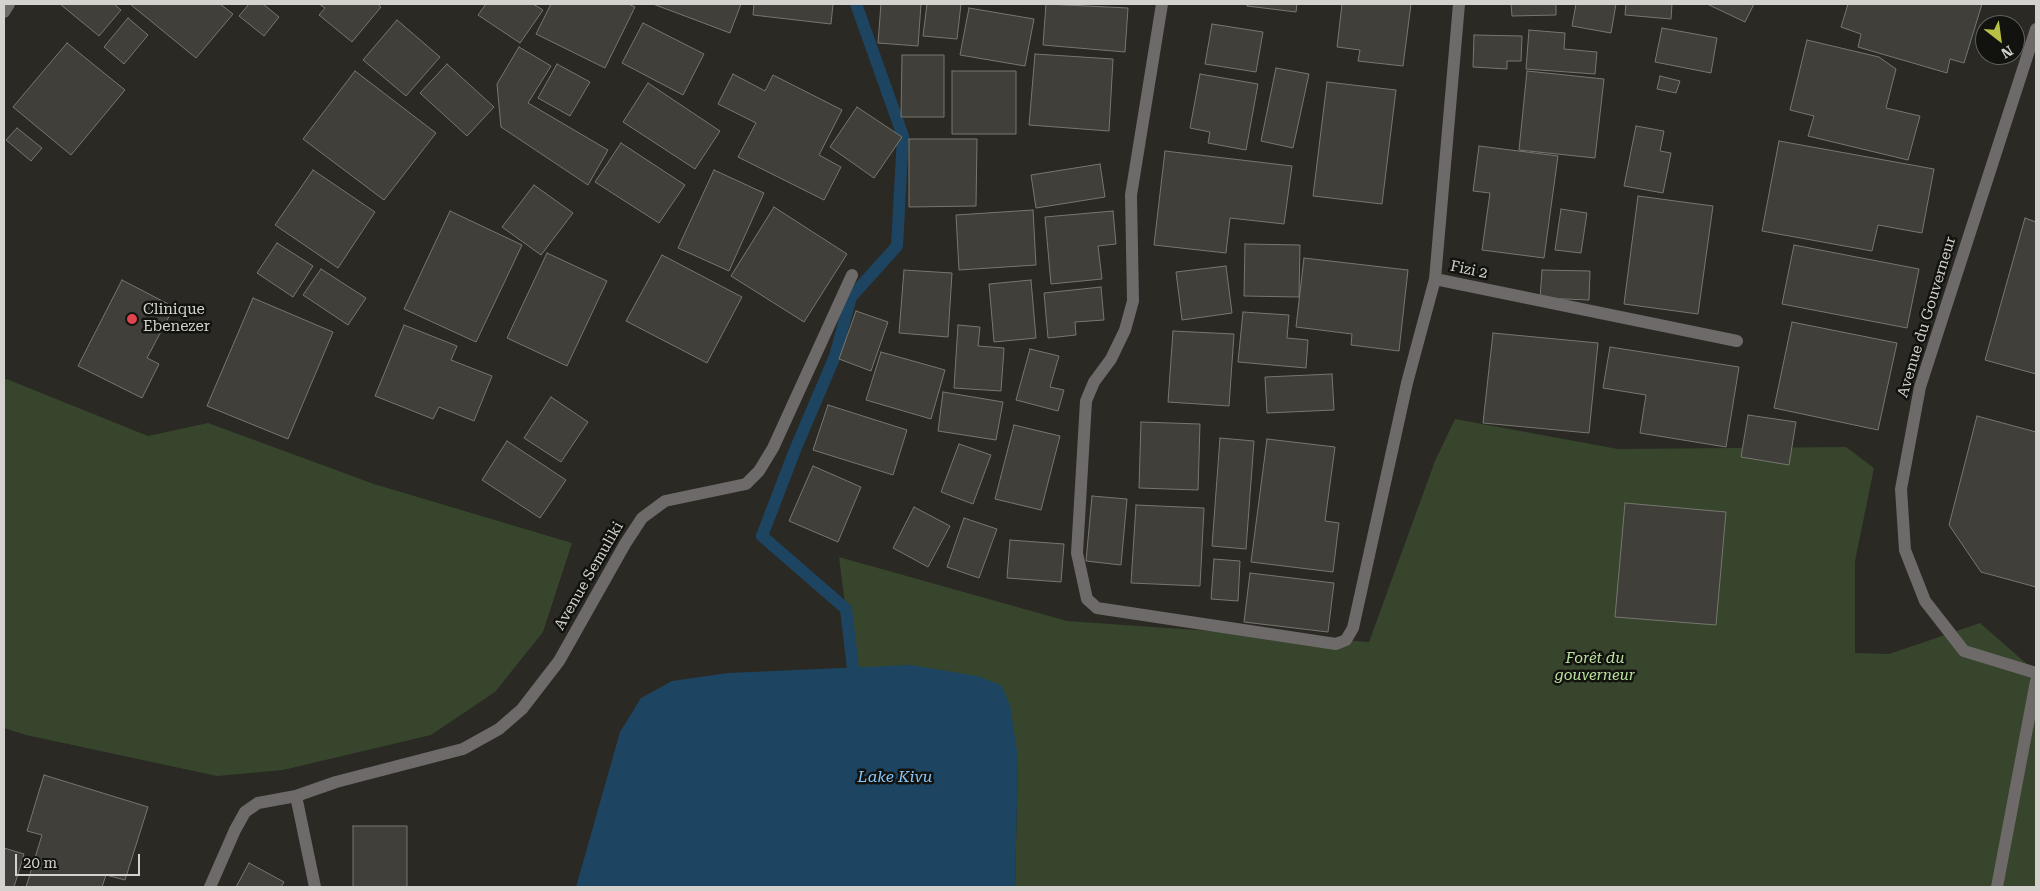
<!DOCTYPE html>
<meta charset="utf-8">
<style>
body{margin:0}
#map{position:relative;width:2040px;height:891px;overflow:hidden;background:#2a2924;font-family:"Roboto Serif",serif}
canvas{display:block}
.frame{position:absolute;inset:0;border:5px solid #d3d2cf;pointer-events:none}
.north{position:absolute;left:1975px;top:15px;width:50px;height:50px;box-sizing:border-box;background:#12120f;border:1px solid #5f5f5c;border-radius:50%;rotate:150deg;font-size:14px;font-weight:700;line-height:20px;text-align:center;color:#d3d2cf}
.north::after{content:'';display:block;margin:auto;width:18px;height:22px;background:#b8c146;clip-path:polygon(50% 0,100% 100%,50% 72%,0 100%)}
.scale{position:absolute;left:15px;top:854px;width:125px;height:22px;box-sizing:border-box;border:2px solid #d3d2cf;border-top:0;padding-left:6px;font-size:15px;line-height:18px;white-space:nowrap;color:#d3d2cf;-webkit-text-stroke:4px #12120f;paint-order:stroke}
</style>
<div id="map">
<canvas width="2040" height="891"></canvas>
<div class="frame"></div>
<div class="north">N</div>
<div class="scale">20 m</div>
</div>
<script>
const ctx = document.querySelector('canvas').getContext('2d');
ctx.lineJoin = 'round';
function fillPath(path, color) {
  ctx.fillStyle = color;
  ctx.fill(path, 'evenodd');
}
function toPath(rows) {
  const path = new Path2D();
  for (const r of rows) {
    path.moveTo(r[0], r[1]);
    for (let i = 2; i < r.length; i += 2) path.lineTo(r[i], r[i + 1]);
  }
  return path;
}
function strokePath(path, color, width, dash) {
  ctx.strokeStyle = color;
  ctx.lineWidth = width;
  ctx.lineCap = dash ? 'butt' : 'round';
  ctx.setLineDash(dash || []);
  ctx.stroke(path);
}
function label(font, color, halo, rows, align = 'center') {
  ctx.font = font + ' "Roboto Serif",serif';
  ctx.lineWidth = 5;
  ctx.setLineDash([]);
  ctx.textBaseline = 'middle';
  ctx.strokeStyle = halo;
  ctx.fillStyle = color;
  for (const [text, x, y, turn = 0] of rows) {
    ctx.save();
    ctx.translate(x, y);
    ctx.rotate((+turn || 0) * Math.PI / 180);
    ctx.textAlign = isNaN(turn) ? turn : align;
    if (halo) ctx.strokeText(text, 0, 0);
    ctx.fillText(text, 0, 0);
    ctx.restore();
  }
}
fillPath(toPath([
 [4,378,148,436,208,423,374,484,572,543,543,632,495,692,431,735,283,770,217,776,26,735,4,728],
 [1455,419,1618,449,1846,447,1874,468,1855,561,1855,653,1889,654,1980,623,2036,672,2036,887,1015,887,1018,758,911,665,853,669,839,557,1067,621,1369,642,1435,461]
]), '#36452b');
fillPath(toPath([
 [911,665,977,676,1001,685,1010,705,1018,758,1015,887,576,887,620,732,641,698,672,681,728,673]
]), '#1d4562');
strokePath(toPath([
 [853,669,846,609,762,536,795,450,835,356,851,297,897,246,903,136,856,4]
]), '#1d4562', 12);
const building = toPath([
 [60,4,114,4,121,10,99,36,60,4],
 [130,4,220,4,233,14,196,58,130,4],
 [249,4,263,4,279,17,264,36,239,16,249,4],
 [319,4,377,4,381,7,352,42,319,15,325,8,319,4],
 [486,4,533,4,543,10,520,43,478,15,486,4],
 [551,4,628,4,635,7,605,68,536,34,551,4],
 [653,4,741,4,730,33,653,4],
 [754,4,833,4,831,24,753,15,754,4],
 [881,4,921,4,918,46,878,43,881,4],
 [927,4,961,4,957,39,923,36,927,4],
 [1046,4,1128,8,1125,52,1043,45,1046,4],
 [1247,4,1297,4,1296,12,1247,6,1247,4],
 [1342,4,1411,4,1403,66,1358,61,1360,50,1337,47,1342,4],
 [1511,4,1556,4,1556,15,1512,16,1511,4],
 [1576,4,1616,4,1611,33,1572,26,1576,4],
 [1626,4,1672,4,1671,19,1625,15,1626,4],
 [1707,4,1754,4,1745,22,1707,4],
 [1848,4,1982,4,1964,63,1950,59,1947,73,1858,47,1861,34,1841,27,1848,4],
 [969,8,1034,19,1025,66,960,55,969,8],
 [128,18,148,35,124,64,104,47,128,18],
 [397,20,440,57,406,96,363,60,397,20],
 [643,23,704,54,683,95,622,63,643,23],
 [1212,24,1263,32,1256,72,1205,64,1212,24],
 [1662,28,1717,38,1711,73,1655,62,1662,28],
 [1529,30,1565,33,1564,49,1597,52,1595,74,1526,69,1529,30],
 [1474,35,1522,36,1521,61,1507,61,1507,69,1473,67,1474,35],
 [1807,40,1879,57,1896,69,1886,108,1920,116,1908,160,1808,136,1814,116,1790,110,1807,40],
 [67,43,125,90,71,155,13,107,67,43],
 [519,47,551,66,528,103,608,150,588,185,501,127,497,84,519,47],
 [1035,54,1113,59,1109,131,1029,125,1035,54],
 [902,55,944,55,944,117,901,117,902,55],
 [447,64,494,107,467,136,420,93,447,64],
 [557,64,590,82,570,116,538,98,557,64],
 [1276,68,1309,74,1293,148,1261,141,1276,68],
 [355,71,436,133,384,200,303,139,355,71],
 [952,71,1016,71,1016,134,952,134,952,71],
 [1527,71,1604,79,1595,158,1519,150,1527,71],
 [733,74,765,91,773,75,842,110,819,155,841,167,824,200,738,157,756,123,718,104,733,74],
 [1200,74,1258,84,1246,150,1208,143,1210,132,1190,128,1200,74],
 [1660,76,1680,81,1676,93,1657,89,1660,76],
 [1327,82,1396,90,1382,204,1313,196,1327,82],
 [648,83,720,131,695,169,623,122,648,83],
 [857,107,902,137,874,178,830,147,857,107],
 [1636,126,1664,131,1660,151,1671,153,1663,193,1624,186,1636,126],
 [17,128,42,148,31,161,6,140,17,128],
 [909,139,977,139,976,206,909,207,909,139],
 [1779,141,1934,169,1922,233,1878,225,1872,251,1762,231,1779,141],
 [621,143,685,185,659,223,595,182,621,143],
 [1479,146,1558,156,1544,258,1482,250,1490,193,1473,191,1479,146],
 [1165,151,1292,166,1284,224,1230,218,1226,253,1154,245,1165,151],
 [1100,164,1105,197,1036,208,1031,175,1100,164],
 [313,170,375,212,338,268,275,225,313,170],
 [714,170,764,193,729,271,678,248,714,170],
 [534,185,573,213,541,255,502,227,534,185],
 [1638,196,1713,206,1698,314,1624,304,1638,196],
 [774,207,847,254,804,322,731,276,774,207],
 [1561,209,1587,213,1581,253,1555,250,1561,209],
 [1033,210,1036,265,959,270,956,215,1033,210],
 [450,211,522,245,476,342,404,309,450,211],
 [1113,211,1116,244,1098,246,1102,279,1051,284,1045,217,1113,211],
 [2025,218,2036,222,2036,374,1985,360,2025,218],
 [277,243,313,266,293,297,257,273,277,243],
 [1245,244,1300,245,1299,297,1244,296,1245,244],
 [1794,245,1919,269,1907,328,1782,304,1794,245],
 [547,253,607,281,567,366,507,338,547,253],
 [662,255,742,297,707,363,626,321,662,255],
 [1304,258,1408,270,1399,351,1351,345,1352,334,1296,327,1304,258],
 [1226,266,1232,313,1182,320,1176,272,1226,266],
 [321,269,366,298,348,325,303,295,321,269],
 [904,270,952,273,948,337,899,333,904,270],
 [1542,270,1590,271,1589,300,1540,298,1542,270],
 [122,280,174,307,147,358,159,364,142,398,78,366,122,280],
 [1031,280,1036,338,994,342,989,284,1031,280],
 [1101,287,1104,320,1075,322,1076,335,1048,338,1044,293,1101,287],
 [253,298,333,332,288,439,207,406,253,298],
 [856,311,888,322,871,371,839,359,856,311],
 [1243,312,1289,315,1287,338,1308,340,1306,368,1238,362,1243,312],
 [1792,322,1897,343,1878,430,1774,408,1792,322],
 [404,325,457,346,451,360,492,376,474,421,439,407,433,419,375,396,404,325],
 [958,325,980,327,978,346,1004,348,1001,391,954,388,958,325],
 [1173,331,1234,334,1229,406,1168,402,1173,331],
 [1493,333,1598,343,1589,433,1483,423,1493,333],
 [1610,347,1739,367,1726,447,1640,433,1646,395,1603,388,1610,347],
 [1030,349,1059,356,1050,387,1064,390,1058,411,1016,400,1030,349],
 [881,352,945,370,931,419,866,400,881,352],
 [1332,374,1334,410,1267,413,1265,377,1332,374],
 [943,392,1003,402,996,440,938,431,943,392],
 [551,397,588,422,561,462,524,438,551,397],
 [828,405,907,430,893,475,813,450,828,405],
 [1748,415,1796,422,1789,465,1741,457,1748,415],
 [1977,416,2036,432,2036,587,1981,572,1949,525,1977,416],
 [1141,422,1200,424,1198,490,1139,488,1141,422],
 [1014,425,1060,436,1041,510,995,499,1014,425],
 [1220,438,1254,441,1246,549,1212,546,1220,438],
 [1267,439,1335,447,1325,521,1339,523,1333,572,1251,562,1267,439],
 [507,441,566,480,540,518,482,480,507,441],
 [959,444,991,455,973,504,941,492,959,444],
 [813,466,861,487,838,542,789,521,813,466],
 [1092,496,1127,499,1121,565,1086,561,1092,496],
 [1625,503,1726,512,1716,625,1615,617,1625,503],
 [1136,505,1204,508,1200,586,1131,583,1136,505],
 [914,507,950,526,928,567,893,548,914,507],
 [964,518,997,529,979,578,947,567,964,518],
 [1010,540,1064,544,1061,582,1007,578,1010,540],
 [1214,559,1240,561,1238,601,1211,599,1214,559],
 [1250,573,1334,583,1328,632,1244,622,1250,573],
 [44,775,148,807,125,880,106,875,102,887,26,887,42,835,27,831,44,775],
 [353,826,407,826,407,887,353,887,353,826],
 [4,848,24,854,14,887,4,887,4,848],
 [249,863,284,882,281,887,236,887,249,863]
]);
fillPath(building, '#403f3a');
strokePath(building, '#777670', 1);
strokePath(toPath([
 [1162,4,1131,195,1133,301,1125,330,1111,359,1094,382,1086,401,1077,553,1087,599,1097,608,1336,644,1346,640,1353,628,1407,383,1435,279],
 [1459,4,1435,279,1737,341],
 [4,12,9,4],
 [2036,29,1920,387,1901,489,1905,550,1925,601,1964,651,2036,673],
 [296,796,315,887],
 [210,887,235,830,245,812,258,803,296,796,336,782,463,749,499,729,522,709,559,661,625,544,642,518,665,501,746,484,759,471,773,448,852,275],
 [1997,887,2036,681]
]), '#6d6a69', 12);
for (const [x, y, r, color] of [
 [132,319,6,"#e0444e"]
]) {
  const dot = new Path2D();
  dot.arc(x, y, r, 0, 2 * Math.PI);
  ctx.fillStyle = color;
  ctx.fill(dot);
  strokePath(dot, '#12120f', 2);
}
label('15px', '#d3d2cf', '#12120f', [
 ["Fizi 2",1469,270,12],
 ["Avenue du Gouverneur",1927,317,-73],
 ["Avenue Semuliki",589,576,-60]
]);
label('15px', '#d3d2cf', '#12120f', [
 ["Clinique",143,310],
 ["Ebenezer",143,327]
], 'left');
label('italic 15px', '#bce3a0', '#12120f', [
 ["Forêt du",1595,659],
 ["gouverneur",1595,676]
]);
label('italic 16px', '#87c6fa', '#12120f', [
 ["Lake Kivu",895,777]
]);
</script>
